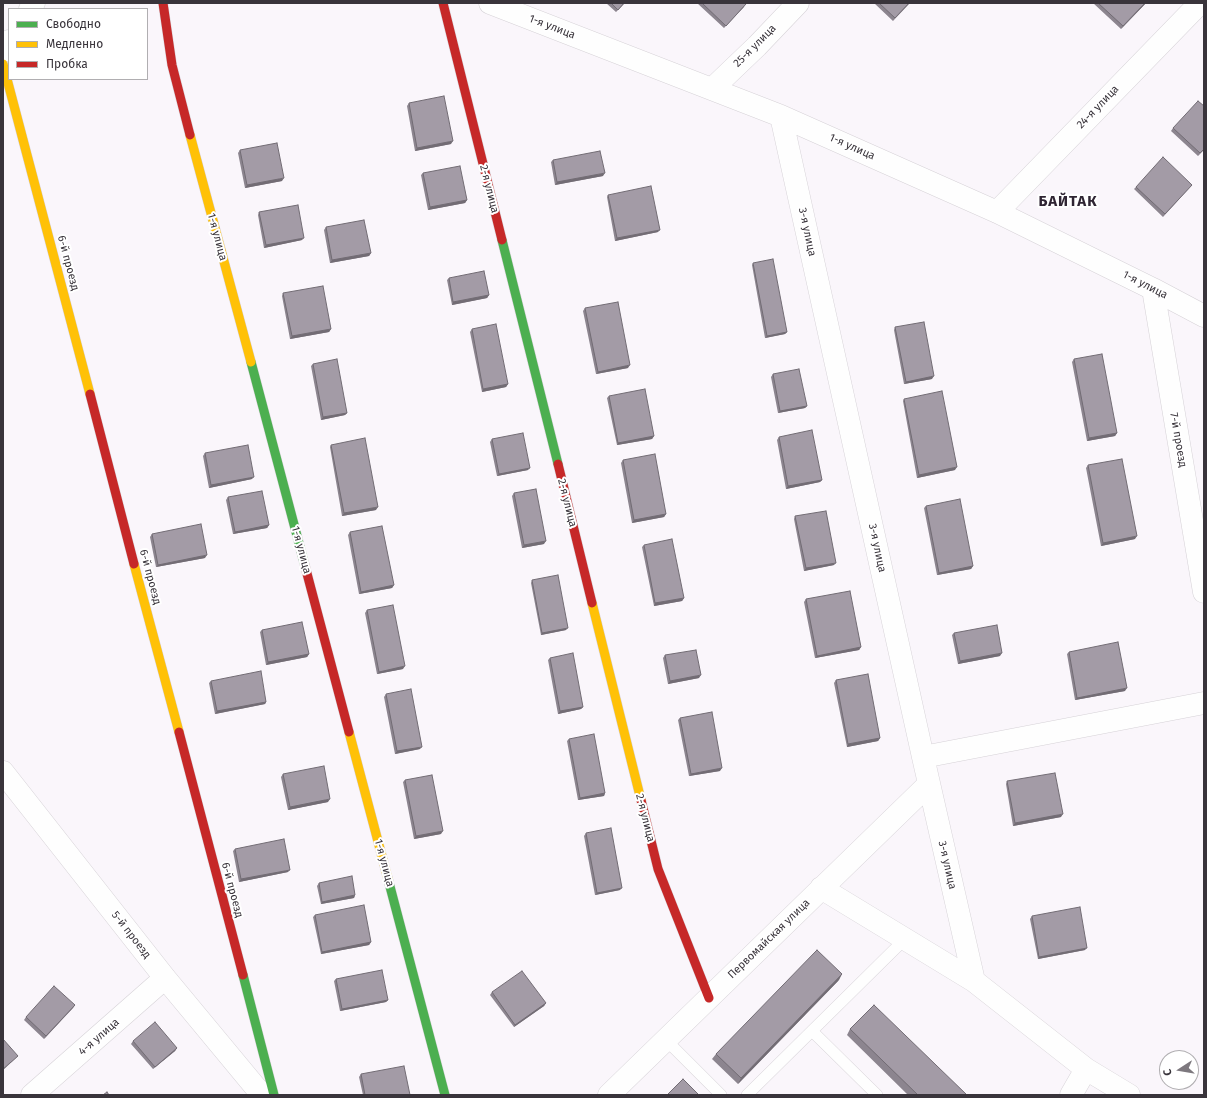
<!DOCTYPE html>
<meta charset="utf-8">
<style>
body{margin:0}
#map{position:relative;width:1207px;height:1098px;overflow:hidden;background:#faf6fb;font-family:"Fira Sans",sans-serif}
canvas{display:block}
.frame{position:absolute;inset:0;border:4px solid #39343b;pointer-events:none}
.legend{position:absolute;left:8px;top:8px;width:140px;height:72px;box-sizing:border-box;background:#fff;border:1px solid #b0aeb1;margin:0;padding:5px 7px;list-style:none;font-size:12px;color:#39343b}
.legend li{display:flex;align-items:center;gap:8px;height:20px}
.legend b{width:20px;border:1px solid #b0aeb1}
.north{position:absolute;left:1159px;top:1050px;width:40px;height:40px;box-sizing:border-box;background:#fff;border:1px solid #b0aeb1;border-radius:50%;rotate:258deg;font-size:11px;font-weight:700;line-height:16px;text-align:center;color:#39343b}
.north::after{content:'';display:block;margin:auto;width:14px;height:18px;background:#7d787e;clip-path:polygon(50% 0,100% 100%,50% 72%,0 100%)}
</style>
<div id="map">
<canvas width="1207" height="1098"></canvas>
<div class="frame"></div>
<ul class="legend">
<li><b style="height:5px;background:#4caf50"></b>Свободно</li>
<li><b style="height:5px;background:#ffc107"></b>Медленно</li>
<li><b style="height:5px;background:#c62828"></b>Пробка</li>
</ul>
<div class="north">С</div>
</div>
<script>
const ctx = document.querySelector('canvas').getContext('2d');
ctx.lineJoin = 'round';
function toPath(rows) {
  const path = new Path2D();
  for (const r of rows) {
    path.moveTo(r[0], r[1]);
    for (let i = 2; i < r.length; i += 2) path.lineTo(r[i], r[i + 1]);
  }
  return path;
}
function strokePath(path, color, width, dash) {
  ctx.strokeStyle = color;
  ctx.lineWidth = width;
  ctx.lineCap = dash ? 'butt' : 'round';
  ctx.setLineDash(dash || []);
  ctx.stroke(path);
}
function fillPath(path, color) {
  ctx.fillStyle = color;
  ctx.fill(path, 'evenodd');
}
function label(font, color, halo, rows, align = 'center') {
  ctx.font = font + ' "Fira Sans",sans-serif';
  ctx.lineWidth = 4;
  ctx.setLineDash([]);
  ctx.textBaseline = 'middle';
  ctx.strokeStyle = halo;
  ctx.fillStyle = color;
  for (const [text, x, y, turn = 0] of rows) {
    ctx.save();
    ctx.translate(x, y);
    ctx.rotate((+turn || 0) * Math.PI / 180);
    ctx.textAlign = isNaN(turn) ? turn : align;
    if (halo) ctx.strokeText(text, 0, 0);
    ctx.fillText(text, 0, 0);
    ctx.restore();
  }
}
const lane = toPath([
 [812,1031,877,1095],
 [666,1040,721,1095],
 [747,1095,905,939]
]);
const street = toPath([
 [490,3,781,116,997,212,1153,289,1204,316],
 [30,9,34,3],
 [3,51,9,41],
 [712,89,757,46,798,3],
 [781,116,923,757,974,981],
 [997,212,1200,3],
 [1153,289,1204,592],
 [923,757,1204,703],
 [3,772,165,978,262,1095],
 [821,888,974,981,1086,1069,1129,1095],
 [32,1095,165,978],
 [609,1095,929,784],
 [1071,1095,1086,1069]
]);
const fast = toPath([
 [502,240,558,464],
 [251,362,305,566],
 [388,879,445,1095],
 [243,975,274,1095]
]);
const slow = toPath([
 [3,64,90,394],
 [190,135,251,362],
 [134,564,179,732],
 [592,603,641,800],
 [349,732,388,879]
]);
const jam = toPath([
 [163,3,172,65,190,135],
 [443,3,502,240],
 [90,394,134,564],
 [558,464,592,603],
 [305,566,349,732],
 [179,732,243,975],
 [641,800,658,869,709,998]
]);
strokePath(lane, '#d6d2d7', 12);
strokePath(street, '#d6d2d7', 23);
strokePath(fast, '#d6d2d7', 10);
strokePath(slow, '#d6d2d7', 10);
strokePath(jam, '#d6d2d7', 10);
strokePath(lane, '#fefefe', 11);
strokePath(street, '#fefefe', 22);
strokePath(fast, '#4caf50', 9);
strokePath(slow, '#ffc107', 9);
strokePath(jam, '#c62828', 9);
fillPath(toPath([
 [606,3,625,3,616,12],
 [697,3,745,3,744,7,724,28],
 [874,3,910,3,893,21],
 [1093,3,1146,3,1121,29],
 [409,103,451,144,415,151,407,106],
 [1204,106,1204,150,1198,156,1171,131,1173,128],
 [240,150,282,181,245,188,238,153],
 [553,160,603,176,555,185,551,162],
 [423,173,467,200,465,203,428,210,421,175],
 [1192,185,1163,217,1134,189,1136,187],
 [608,195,658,232,615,241,607,197],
 [259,212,302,240,264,248,258,215],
 [326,227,371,253,369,256,330,263,324,230],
 [753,263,787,332,785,334,765,338,752,265],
 [449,278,489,295,487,298,452,305,447,280],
 [283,293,331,329,329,332,290,339,282,296],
 [585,308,628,368,596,374,583,311],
 [895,327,932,379,904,384,894,330],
 [472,329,508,384,506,387,482,392,470,332],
 [1074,359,1117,433,1115,436,1087,441,1072,362],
 [313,364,347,413,345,415,321,420,311,366],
 [773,374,807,406,805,408,778,413,771,377],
 [609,396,654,436,652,439,617,445,607,398],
 [904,399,955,470,917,478,903,401],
 [779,437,822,480,820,482,786,489,777,440],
 [492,439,528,470,497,476,490,442],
 [331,445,376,510,342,516,330,447],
 [205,453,252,479,209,488,203,456],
 [623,460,666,514,664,517,632,523,621,463],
 [1088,465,1135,539,1101,546,1086,468],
 [514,493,544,544,522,548,512,496],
 [228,497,269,525,267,528,233,534,226,500],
 [926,506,973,566,971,569,937,575,924,508],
 [795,516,834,565,804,571,794,519],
 [350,532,394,585,392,588,359,594,348,535],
 [152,534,205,558,156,567,150,537],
 [644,545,684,598,682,601,654,606,642,547],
 [532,580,566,630,541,635,531,583],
 [806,599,861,647,859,650,815,658,804,602],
 [367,610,403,669,377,674,365,613],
 [262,630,309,654,307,657,266,665,260,632],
 [954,633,1000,656,958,664,952,635],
 [1069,652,1125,691,1075,700,1067,654],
 [665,655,699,678,668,684,663,658],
 [550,658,583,707,581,709,558,714,548,660],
 [836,680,880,738,878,741,847,747,834,683],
 [211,681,266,702,265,704,215,714,209,683],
 [386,694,420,749,395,754,384,697],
 [680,718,720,771,689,776,678,720],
 [569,739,605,793,604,796,578,800,567,741],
 [283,774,328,802,288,810,281,777],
 [405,780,441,834,414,839,403,782],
 [1007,781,1061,817,1013,826,1006,784],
 [586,833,620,890,595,895,584,836],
 [235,849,288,872,239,882,233,851],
 [319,883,355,895,354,898,321,904,317,886],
 [315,915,371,942,369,945,321,954,313,917],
 [1032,916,1085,950,1038,959,1030,919],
 [336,979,388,1000,386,1002,340,1011,334,981],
 [839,980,738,1084,712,1059,716,1054],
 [492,992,546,1003,544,1006,514,1027,490,995],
 [75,1005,44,1039,24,1020,26,1017],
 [850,1029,967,1095,908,1095,847,1035],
 [133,1041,177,1048,175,1051,153,1069,131,1044],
 [361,1074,410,1095,363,1095,359,1077]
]), '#8c858f');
fillPath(toPath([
 [1145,3,1146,3,1121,29,1123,26],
 [453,141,451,144,415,151,417,148],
 [605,173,603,176,555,185,557,182],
 [284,178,282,181,245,188,247,185],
 [467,200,465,203,428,210,430,207],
 [660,230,658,232,615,241,617,238],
 [304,238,302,240,264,248,266,245],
 [371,253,369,256,330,263,332,260],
 [489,295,487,298,452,305,453,302],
 [331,329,329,332,290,339,292,336],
 [787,332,785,334,765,338,767,336],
 [630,365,628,368,596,374,598,372],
 [934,376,932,379,904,384,906,382],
 [508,384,506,387,482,392,483,389],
 [807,406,805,408,778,413,780,411],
 [347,413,345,415,321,420,323,417],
 [1117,433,1115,436,1087,441,1089,438],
 [654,436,652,439,617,445,618,443],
 [957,467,955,470,917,478,919,475],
 [530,468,528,470,497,476,499,474],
 [254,477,252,479,209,488,211,485],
 [822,480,820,482,786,489,788,486],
 [378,507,376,510,342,516,344,513],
 [666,514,664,517,632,523,634,520],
 [269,525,267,528,233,534,235,532],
 [1137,536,1135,539,1101,546,1103,543],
 [546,541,544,544,522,548,524,545],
 [207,555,205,558,156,567,158,565],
 [836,563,834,565,804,571,806,568],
 [973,566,971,569,937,575,939,573],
 [394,585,392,588,359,594,361,592],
 [684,598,682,601,654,606,655,603],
 [568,628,566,630,541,635,542,633],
 [861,647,859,650,815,658,817,656],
 [1002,653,1000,656,958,664,960,661],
 [309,654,307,657,266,665,268,662],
 [405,666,403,669,377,674,379,672],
 [701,675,699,678,668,684,670,681],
 [1127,688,1125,691,1075,700,1077,698],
 [266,702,265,704,215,714,217,711],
 [583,707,581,709,558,714,560,711],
 [880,738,878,741,847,747,848,744],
 [422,747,420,749,395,754,397,751],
 [722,768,720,771,689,776,691,774],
 [605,793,604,796,578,800,580,798],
 [330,799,328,802,288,810,290,807],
 [1063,814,1061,817,1013,826,1015,823],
 [443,831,441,834,414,839,416,836],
 [290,870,288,872,239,882,241,879],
 [622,888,620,890,595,895,597,893],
 [355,895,354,898,321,904,322,902],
 [371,942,369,945,321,954,322,952],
 [1087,948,1085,950,1038,959,1039,957],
 [842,974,839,980,738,1084,741,1078],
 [388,1000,386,1002,340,1011,342,1009],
 [546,1003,544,1006,514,1027,515,1025],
 [75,1005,73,1008,44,1039,46,1036],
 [177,1048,175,1051,153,1069,155,1067],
 [18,1056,16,1058,3,1070,3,1069]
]), '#726c74');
const building = toPath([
 [611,3,624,3,618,10,611,3],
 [702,3,745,3,746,4,726,26,702,3],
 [879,3,909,3,895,18,879,3],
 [1098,3,1145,3,1123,26,1098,3],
 [444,96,453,141,417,148,409,103,444,96],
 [1198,101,1204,106,1204,149,1200,153,1173,128,1198,101],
 [277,143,284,178,247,185,240,150,277,143],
 [600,151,605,173,557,182,553,160,600,151],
 [1163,157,1192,185,1165,214,1136,187,1163,157],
 [460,166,467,200,430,207,423,173,460,166],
 [651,186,660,230,617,238,608,195,651,186],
 [298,205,304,238,266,245,259,212,298,205],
 [364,220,371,253,332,260,326,227,364,220],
 [773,259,787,332,767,336,753,263,773,259],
 [484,271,489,295,453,302,449,278,484,271],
 [323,286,331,329,292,336,283,293,323,286],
 [618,302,630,365,598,372,585,308,618,302],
 [924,322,934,376,906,382,895,327,924,322],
 [496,324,508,384,483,389,472,329,496,324],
 [1102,354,1117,433,1089,438,1074,359,1102,354],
 [337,359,347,413,323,417,313,364,337,359],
 [799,369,807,406,780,411,773,374,799,369],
 [645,389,654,436,618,443,609,396,645,389],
 [942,391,957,467,919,475,904,399,942,391],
 [812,430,822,480,788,486,779,437,812,430],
 [523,433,530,468,499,474,492,439,523,433],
 [365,438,378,507,344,513,331,445,365,438],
 [248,445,254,477,211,485,205,453,248,445],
 [655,454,666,514,634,520,623,460,655,454],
 [1122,459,1137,536,1103,543,1088,465,1122,459],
 [536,489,546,541,524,545,514,493,536,489],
 [262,491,269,525,235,532,228,497,262,491],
 [960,499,973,566,939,573,926,506,960,499],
 [826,511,836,563,806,568,795,516,826,511],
 [201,524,207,555,158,565,152,534,201,524],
 [382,526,394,585,361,592,350,532,382,526],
 [672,539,684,598,655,603,644,545,672,539],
 [558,575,568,628,542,633,532,580,558,575],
 [850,591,861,647,817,656,806,599,850,591],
 [393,605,405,666,379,672,367,610,393,605],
 [302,622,309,654,268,662,262,630,302,622],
 [997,625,1002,653,960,661,954,633,997,625],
 [1118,642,1127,688,1077,698,1069,652,1118,642],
 [696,650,701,675,670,681,665,655,696,650],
 [573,653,583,707,560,711,550,658,573,653],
 [261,671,266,702,217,711,211,681,261,671],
 [868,674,880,738,848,744,836,680,868,674],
 [411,689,422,747,397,751,386,694,411,689],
 [712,712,722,768,691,774,680,718,712,712],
 [594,734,605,793,580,798,569,739,594,734],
 [324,766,330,799,290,807,283,774,324,766],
 [1055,773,1063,814,1015,823,1007,781,1055,773],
 [432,775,443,831,416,836,405,780,432,775],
 [611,828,622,888,597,893,586,833,611,828],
 [284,839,290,870,241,879,235,849,284,839],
 [352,876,355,895,322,902,319,883,352,876],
 [364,905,371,942,322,952,315,915,364,905],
 [1080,907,1087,948,1039,957,1032,916,1080,907],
 [817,950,842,974,741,1078,716,1054,817,950],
 [382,970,388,1000,342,1009,336,979,382,970],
 [522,971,546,1003,515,1025,492,992,522,971],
 [54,986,75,1005,46,1036,26,1017,54,986],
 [874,1005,967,1095,918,1095,850,1029,874,1005],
 [155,1022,177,1048,155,1067,133,1041,155,1022],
 [3,1039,18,1056,3,1069,3,1039],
 [404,1066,410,1095,365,1095,361,1074,404,1066],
 [683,1079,699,1095,667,1095,683,1079],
 [107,1092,109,1095,103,1095,107,1092]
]);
fillPath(building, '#a39ba6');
strokePath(building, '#726c74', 1);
label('11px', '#39343b', '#fff', [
 ["1-я улица",552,27,21],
 ["25-я улица",755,46,-45],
 ["24-я улица",1098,107,-46],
 ["1-я улица",852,147,24],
 ["2-я улица",489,189,76],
 ["3-я улица",807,232,78],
 ["1-я улица",217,237,75],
 ["6-й проезд",68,263,75],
 ["1-я улица",1145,285,27],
 ["7-й проезд",1178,440,80],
 ["2-я улица",567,503,76],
 ["3-я улица",877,548,78],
 ["1-я улица",301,550,75],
 ["6-й проезд",150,577,75],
 ["2-я улица",645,818,76],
 ["1-я улица",384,863,75],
 ["3-я улица",947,865,77],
 ["6-й проезд",232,890,75],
 ["5-й проезд",131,935,52],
 ["Первомайская улица",769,939,-44],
 ["4-я улица",99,1037,-41]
]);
ctx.letterSpacing = '1px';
label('bold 15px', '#2f2533', '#fff', [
 ["БАЙТАК",1068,202]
]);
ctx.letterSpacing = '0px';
</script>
